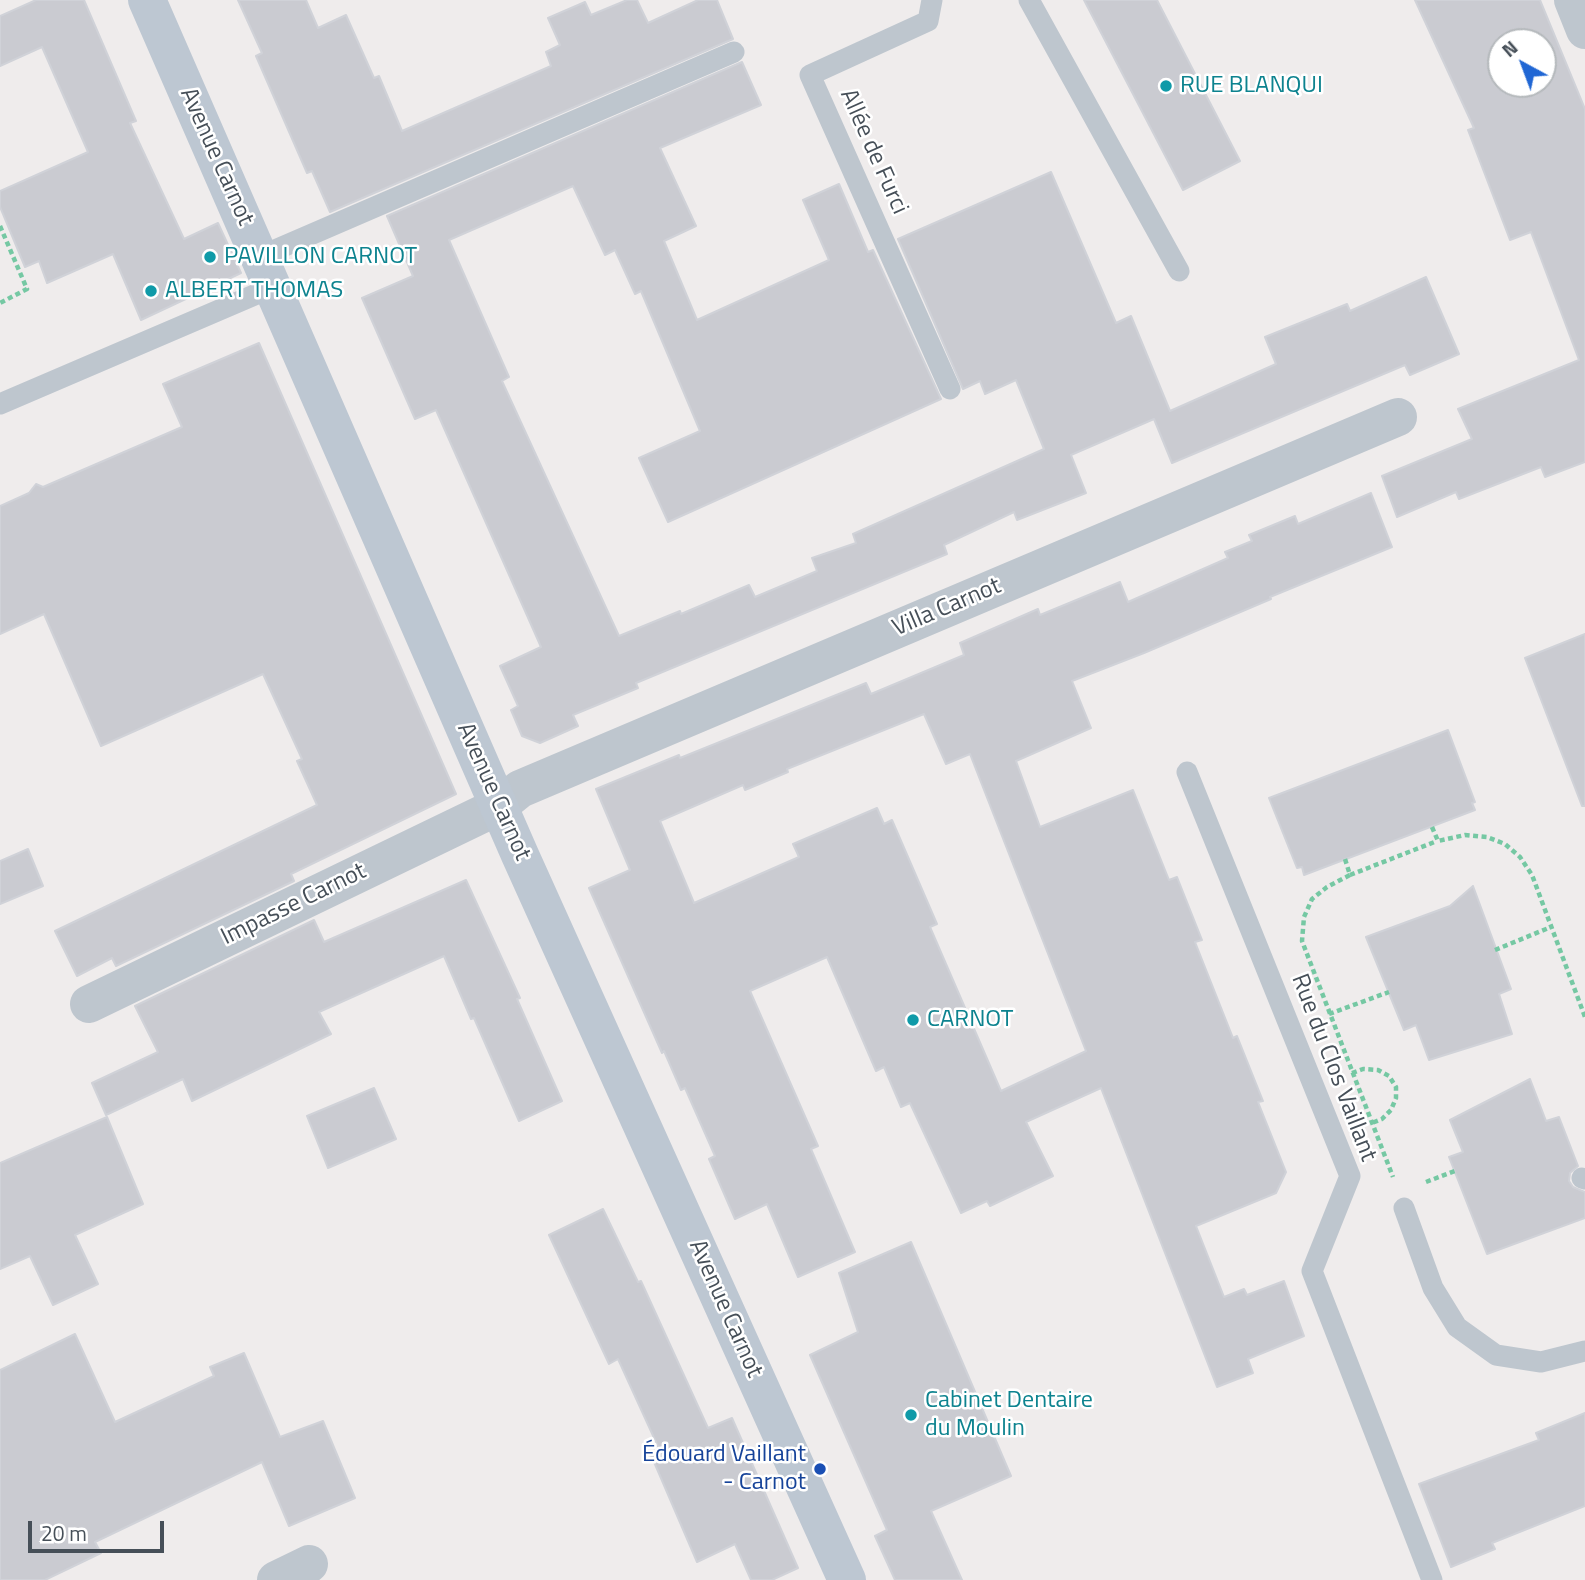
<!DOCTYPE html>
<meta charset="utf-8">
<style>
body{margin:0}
#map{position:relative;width:1585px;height:1580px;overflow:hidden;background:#efecec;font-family:"Titillium Web",sans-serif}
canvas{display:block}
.north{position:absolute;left:1487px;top:28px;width:70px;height:70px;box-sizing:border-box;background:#fff;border:2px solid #b5b9bc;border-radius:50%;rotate:319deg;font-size:19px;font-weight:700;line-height:28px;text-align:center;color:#464f58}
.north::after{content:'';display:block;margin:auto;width:24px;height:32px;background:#2167d4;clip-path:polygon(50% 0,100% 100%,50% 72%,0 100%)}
.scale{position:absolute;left:28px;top:1521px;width:136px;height:32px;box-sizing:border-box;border:4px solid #464f58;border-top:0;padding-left:9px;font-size:21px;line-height:24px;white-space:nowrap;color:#464f58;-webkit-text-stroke:5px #fff;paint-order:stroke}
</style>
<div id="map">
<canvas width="1585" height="1580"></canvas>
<div class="north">N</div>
<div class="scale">20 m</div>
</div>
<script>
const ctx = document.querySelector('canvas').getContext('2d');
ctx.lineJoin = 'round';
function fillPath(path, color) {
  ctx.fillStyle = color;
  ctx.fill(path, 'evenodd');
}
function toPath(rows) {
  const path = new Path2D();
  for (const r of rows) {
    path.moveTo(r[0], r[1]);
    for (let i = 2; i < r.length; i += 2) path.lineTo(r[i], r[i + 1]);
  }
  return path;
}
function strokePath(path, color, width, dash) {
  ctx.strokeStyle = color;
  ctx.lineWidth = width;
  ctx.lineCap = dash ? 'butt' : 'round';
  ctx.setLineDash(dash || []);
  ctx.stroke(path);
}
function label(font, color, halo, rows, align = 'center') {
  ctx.font = font + ' "Titillium Web",sans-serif';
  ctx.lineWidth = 5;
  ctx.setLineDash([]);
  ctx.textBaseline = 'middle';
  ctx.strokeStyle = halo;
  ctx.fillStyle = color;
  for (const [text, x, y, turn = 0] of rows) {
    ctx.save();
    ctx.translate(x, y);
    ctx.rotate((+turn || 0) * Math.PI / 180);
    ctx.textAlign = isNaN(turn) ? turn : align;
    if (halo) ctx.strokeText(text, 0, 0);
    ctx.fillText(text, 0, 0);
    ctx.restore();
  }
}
const building = toPath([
 [36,0,84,0,136,121,130,123,184,239,218,223,241,273,141,320,113,254,47,283,39,261,25,267,0,207,0,191,88,152,42,47,0,66,0,16,36,0],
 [238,0,306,0,318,28,346,15,374,78,379,76,402,131,551,66,546,52,560,45,548,18,585,2,591,15,627,0,637,0,648,23,698,0,717,0,733,39,330,212,312,171,307,173,256,56,262,53,238,0],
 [1084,0,1157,0,1240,161,1183,190,1084,0],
 [1415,0,1540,0,1585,109,1585,462,1545,477,1541,467,1459,499,1456,492,1397,517,1382,476,1472,439,1458,409,1579,360,1531,232,1510,240,1468,130,1474,128,1415,0],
 [1501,42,1543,42,1543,84,1501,84,1501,42],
 [742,62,761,105,660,148,696,226,664,241,697,320,829,260,803,200,839,184,868,252,873,250,941,399,668,522,639,458,700,431,641,291,635,294,615,250,605,255,573,186,449,240,509,377,502,381,619,636,680,611,681,614,749,585,755,597,817,571,812,558,856,543,853,534,1044,449,1016,380,985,394,980,381,963,389,898,239,1051,172,1116,323,1131,316,1170,411,1276,364,1265,337,1347,304,1350,311,1426,277,1459,354,1410,375,1405,365,1172,463,1154,419,1071,455,1086,493,1017,520,1014,512,944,545,947,554,636,683,638,688,573,715,578,726,540,743,522,736,511,710,518,706,500,666,541,647,436,410,415,419,362,298,413,276,387,216,742,62],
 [259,343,456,794,291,874,294,881,116,966,112,958,77,976,55,931,317,805,297,761,302,759,263,674,101,746,44,614,0,634,0,506,29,493,36,484,43,487,182,427,163,384,259,343],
 [1371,493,1392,547,1270,597,1271,599,1144,653,1072,681,1091,728,1016,761,1040,827,1133,790,1169,880,1177,877,1202,940,1195,942,1233,1038,1237,1036,1263,1101,1258,1102,1286,1172,1276,1193,1196,1226,1224,1297,1244,1289,1247,1295,1284,1281,1304,1336,1248,1359,1253,1373,1217,1387,1101,1088,1026,1122,1053,1176,990,1206,987,1201,961,1213,910,1103,901,1107,884,1067,876,1071,827,957,750,991,818,1146,811,1149,855,1252,798,1277,767,1204,735,1219,709,1159,715,1156,685,1088,681,1090,664,1051,662,1053,589,888,630,870,596,789,679,755,680,758,866,683,871,694,964,655,960,643,1038,609,1040,615,1120,582,1128,602,1228,558,1225,552,1252,541,1249,535,1295,516,1298,524,1371,493],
 [924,714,946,764,970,754,1086,1051,1001,1091,930,927,937,924,892,820,884,824,877,808,793,844,799,857,694,903,660,821,743,785,745,790,788,772,787,769,924,714],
 [1585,634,1585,806,1582,806,1525,658,1585,634],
 [1448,730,1475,802,1472,803,1475,810,1304,875,1302,867,1297,868,1269,798,1448,730],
 [28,849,43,886,0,904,0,861,28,849],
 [466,880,520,998,517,999,562,1101,519,1121,474,1018,471,1019,444,956,319,1012,331,1034,192,1101,183,1079,106,1115,92,1083,158,1052,135,1006,314,920,324,942,466,880],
 [1473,886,1511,989,1499,994,1512,1034,1429,1060,1416,1025,1404,1030,1366,937,1450,906,1473,886],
 [1530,1079,1546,1121,1559,1117,1578,1166,1570,1173,1569,1181,1573,1187,1585,1192,1585,1218,1487,1254,1449,1157,1463,1152,1450,1120,1530,1079],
 [374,1088,396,1139,328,1168,307,1116,374,1088],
 [107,1117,143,1204,75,1235,98,1284,53,1305,30,1256,0,1269,0,1163,107,1117],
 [603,1209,638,1282,641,1281,708,1428,732,1418,798,1568,772,1580,751,1580,735,1544,697,1562,651,1455,660,1451,618,1359,609,1364,549,1235,603,1209],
 [911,1242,1011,1476,931,1511,962,1580,895,1580,875,1536,887,1530,810,1355,858,1332,839,1273,911,1242],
 [75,1334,115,1422,214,1376,210,1367,244,1353,280,1437,323,1421,355,1498,289,1526,262,1462,95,1542,101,1553,45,1580,0,1580,0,1370,75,1334],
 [1585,1413,1585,1506,1492,1543,1495,1549,1451,1567,1419,1484,1539,1440,1536,1433,1585,1413]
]);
fillPath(building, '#cacbd1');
strokePath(building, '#d0d2d8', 2);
strokePath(toPath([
 [0,226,27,289,0,303],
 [1432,827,1438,841,1465,835,1487,837,1505,844,1520,857,1532,875,1585,1017],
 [1345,859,1350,875,1327,887,1312,899,1304,917,1302,941,1393,1177],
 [1350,875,1437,841],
 [1495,950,1551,927],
 [1329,1014,1389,992],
 [1352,1073,1363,1069,1378,1070,1389,1076,1396,1087,1396,1098,1391,1110,1382,1119,1372,1123],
 [1426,1182,1455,1171]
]), '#75c8a3', 4.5, [5, 3.5]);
strokePath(toPath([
 [932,0,928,21,810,75,950,389],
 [1029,0,1179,271],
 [259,257,734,52],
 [0,404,273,287],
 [1187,772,1350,1176,1312,1271,1432,1580],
 [1582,1178,1585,1179],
 [1404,1208,1433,1288,1457,1327,1496,1355,1541,1362,1585,1351]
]), '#bec6ce', 21);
strokePath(toPath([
 [1573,0,1585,30],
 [89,1004,499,806,520,789,1398,417],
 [276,1580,309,1564]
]), '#bec6ce', 38);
strokePath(toPath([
 [147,0,520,855,847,1580]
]), '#bdc7d2', 38);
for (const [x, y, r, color] of [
 [1166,86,7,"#0f9aa8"],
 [210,257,7,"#0f9aa8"],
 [151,291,7,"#0f9aa8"],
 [913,1020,7,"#0f9aa8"],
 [911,1415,7,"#0f9aa8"],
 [820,1469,7,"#1a4fb4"]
]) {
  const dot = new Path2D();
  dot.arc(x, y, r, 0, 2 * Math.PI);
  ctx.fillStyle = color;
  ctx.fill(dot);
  strokePath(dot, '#fff', 2.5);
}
label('24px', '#0d838f', '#fff', [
 ["RUE BLANQUI",1180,86],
 ["PAVILLON CARNOT",224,257],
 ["ALBERT THOMAS",165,291],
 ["CARNOT",927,1020],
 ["Cabinet Dentaire",925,1401],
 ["du Moulin",925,1429]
], 'left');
label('24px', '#464f58', '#fff', [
 ["Allée de Furci",873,152,66],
 ["Avenue Carnot",216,157,66],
 ["Villa Carnot",947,608,-23],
 ["Avenue Carnot",493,792,66],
 ["Impasse Carnot",294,905,-26],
 ["Rue du Clos Vaillant",1333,1068,69],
 ["Avenue Carnot",725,1309,66]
]);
label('24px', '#164399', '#fff', [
 ["Édouard Vaillant",806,1455],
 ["- Carnot",806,1483]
], 'right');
</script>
